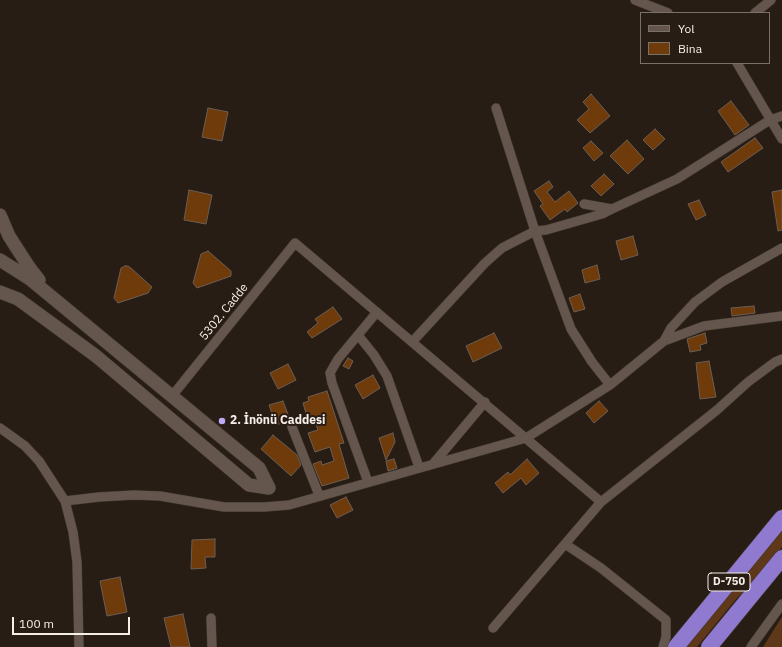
<!DOCTYPE html>
<meta charset="utf-8">
<style>
body{margin:0}
#map{position:relative;width:782px;height:647px;overflow:hidden;background:#281d14;font-family:"IBM Plex Sans",sans-serif}
canvas{display:block}
.legend{position:absolute;left:640px;top:12px;width:130px;height:52px;box-sizing:border-box;background:#281d14;border:1px solid #7a7169;margin:0;padding:5px 7px;list-style:none;font-size:12px;color:#f6eee8}
.legend li{display:flex;align-items:center;gap:8px;height:20px}
.legend b{width:20px;border:1px solid #7a7169}
.scale{position:absolute;left:12px;top:617px;width:118px;height:18px;box-sizing:border-box;border:2px solid #f6eee8;border-top:0;padding-left:5px;font-size:12px;line-height:14px;white-space:nowrap;color:#f6eee8;-webkit-text-stroke:3px #281d14;paint-order:stroke}
</style>
<div id="map">
<canvas width="782" height="647"></canvas>
<ul class="legend">
<li><b style="height:5px;background:#64564c"></b>Yol</li>
<li><b style="height:11px;background:#6f3b0b"></b>Bina</li>
</ul>
<div class="scale">100 m</div>
</div>
<script>
const ctx = document.querySelector('canvas').getContext('2d');
ctx.lineJoin = 'round';
function fillPath(path, color) {
  ctx.fillStyle = color;
  ctx.fill(path, 'evenodd');
}
function toPath(rows) {
  const path = new Path2D();
  for (const r of rows) {
    path.moveTo(r[0], r[1]);
    for (let i = 2; i < r.length; i += 2) path.lineTo(r[i], r[i + 1]);
  }
  return path;
}
function strokePath(path, color, width, dash) {
  ctx.strokeStyle = color;
  ctx.lineWidth = width;
  ctx.lineCap = dash ? 'butt' : 'round';
  ctx.setLineDash(dash || []);
  ctx.stroke(path);
}
function label(font, color, halo, rows, align = 'center') {
  ctx.font = font + ' "IBM Plex Sans",sans-serif';
  ctx.lineWidth = 4;
  ctx.setLineDash([]);
  ctx.textBaseline = 'middle';
  ctx.strokeStyle = halo;
  ctx.fillStyle = color;
  for (const [text, x, y, turn = 0] of rows) {
    ctx.save();
    ctx.translate(x, y);
    ctx.rotate((+turn || 0) * Math.PI / 180);
    ctx.textAlign = isNaN(turn) ? turn : align;
    if (halo) ctx.strokeText(text, 0, 0);
    ctx.fillText(text, 0, 0);
    ctx.restore();
  }
}
fillPath(toPath([
 [782,528,782,547,756,580,737,598,697,647,687,647],
 [782,617,782,647,763,647,778,623]
]), '#5e3819');
const building = toPath([
 [591,94,610,116,590,133,577,120,589,109,583,102,591,94],
 [731,101,749,125,735,135,718,111,731,101],
 [208,108,228,112,222,141,202,137,208,108],
 [655,129,665,139,653,150,643,140,655,129],
 [755,138,763,148,728,172,721,162,755,138],
 [627,140,644,159,628,174,610,156,627,140],
 [591,141,603,153,594,161,583,148,591,141],
 [604,174,614,184,601,196,591,186,604,174],
 [549,181,553,187,547,192,555,202,569,191,578,203,567,212,565,209,550,220,540,206,543,204,534,191,549,181],
 [189,190,212,195,206,224,184,220,189,190],
 [782,190,782,230,778,231,772,192,782,190],
 [699,200,706,215,696,220,688,204,699,200],
 [633,236,638,255,621,260,616,241,633,236],
 [208,251,231,271,231,276,197,288,193,283,201,254,208,251],
 [597,265,600,279,585,283,582,270,597,265],
 [125,266,128,266,132,269,152,287,148,293,118,303,114,298,121,268,125,266],
 [580,294,585,309,574,312,569,298,580,294],
 [754,306,755,313,732,316,731,308,754,306],
 [333,307,342,319,312,338,307,332,318,323,315,319,333,307],
 [494,333,502,348,473,362,466,346,494,333],
 [705,333,707,343,700,345,701,350,690,352,687,339,705,333],
 [348,358,353,361,349,369,343,366,348,358],
 [709,361,716,397,700,399,696,363,709,361],
 [288,364,296,380,278,389,270,373,288,364],
 [373,375,380,388,363,399,355,385,373,375],
 [327,391,344,443,339,444,349,478,322,486,313,464,321,461,322,465,334,461,330,447,315,452,308,433,318,430,314,418,308,420,303,403,309,401,308,397,327,391],
 [283,401,290,420,276,425,269,405,283,401],
 [599,401,608,411,594,423,586,413,599,401],
 [393,433,395,442,386,460,379,438,393,433],
 [273,435,297,455,301,465,291,476,261,449,273,435],
 [394,459,397,468,388,471,386,461,394,459],
 [527,459,539,473,526,485,521,478,503,493,495,483,508,472,510,475,527,459],
 [346,497,353,510,337,518,330,505,346,497],
 [215,539,215,557,205,557,206,568,191,569,192,540,215,539],
 [120,577,127,612,107,616,100,581,120,577],
 [183,614,190,647,171,647,164,618,183,614]
]);
fillPath(building, '#6f3b0b');
strokePath(building, '#6c5e54', 1);
const street = toPath([
 [635,0,668,13],
 [755,13,771,0],
 [737,63,782,139],
 [496,108,535,231,571,329,592,362,610,385],
 [584,204,612,209,677,179,770,120,782,116],
 [358,335,374,355,387,376,419,467],
 [413,341,485,263,502,248,535,231,546,230,602,214,612,209],
 [664,341,671,328,695,302,722,282,782,248],
 [172,396,295,243,601,502,493,628],
 [292,427,319,495],
 [0,428,25,446,39,461,65,501,73,532,77,562,79,647],
 [433,464,485,402],
 [368,482,332,383,330,373,338,359,377,312],
 [65,501,99,497,134,495,160,496,224,507,264,507,289,505,526,438,610,385,664,341,704,326,782,316],
 [601,502,717,410,748,382,775,362,782,359],
 [565,544,601,568,666,620,666,637,663,647],
 [211,618,212,647],
 [751,647,782,604]
]);
const secondary = toPath([
 [0,215,9,236,29,267,39,280],
 [0,260,30,279,259,468,269,488,249,485,96,356,18,299,0,292]
]);
const highway = toPath([
 [676,647,782,518],
 [709,647,782,558]
]);
strokePath(street, '#433a35', 10);
strokePath(secondary, '#433a35', 14);
strokePath(highway, '#433a35', 17);
strokePath(street, '#64564c', 9);
strokePath(secondary, '#64564c', 13);
strokePath(highway, '#907ad0', 16);
for (const [x, y, r, color] of [
 [222,421,4,"#bbaaf6"]
]) {
  const dot = new Path2D();
  dot.arc(x, y, r, 0, 2 * Math.PI);
  ctx.fillStyle = color;
  ctx.fill(dot);
  strokePath(dot, '#281d14', 1.5);
}
for (const [x, y, w] of [
 [729,582,42]
]) {
  const box = new Path2D();
  box.roundRect(x - w / 2, y - 9, w, 18, 3);
  ctx.fillStyle = '#281d14';
  ctx.fill(box);
  strokePath(box, '#f6eee8', 1);
}
label('bold 11px', '#f6eee8', null, [
 ["D-750",729,582]
]);
label('12px', '#f6eee8', '#281d14', [
 ["5302. Cadde",224,312,-51]
]);
label('bold 12px', '#f6eee8', '#281d14', [
 ["2. İnönü Caddesi",230,421]
], 'left');
</script>
